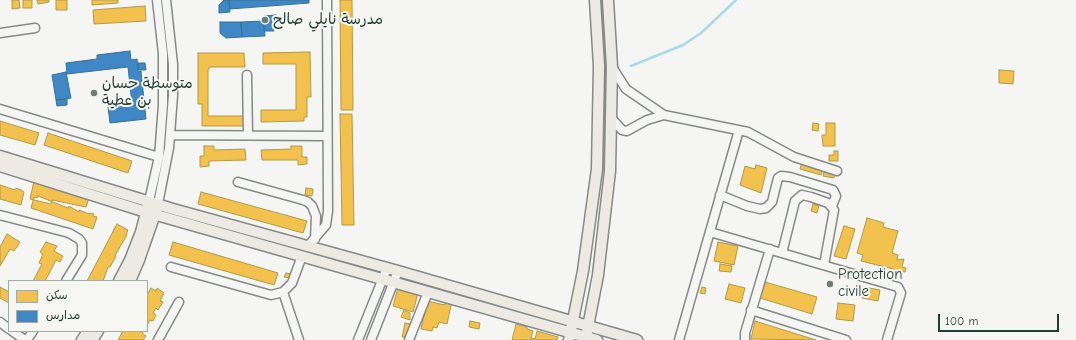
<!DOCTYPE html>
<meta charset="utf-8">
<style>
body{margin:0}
#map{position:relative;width:1076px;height:340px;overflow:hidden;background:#f5f5f3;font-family:"Comic Neue","Playpen Sans Arabic",sans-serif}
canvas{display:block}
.legend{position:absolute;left:8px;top:280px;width:140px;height:52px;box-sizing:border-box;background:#f6f6f2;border:1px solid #a0aca6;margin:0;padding:5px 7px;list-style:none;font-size:12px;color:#1f3d34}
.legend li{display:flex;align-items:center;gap:8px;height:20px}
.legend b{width:20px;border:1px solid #a0aca6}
.scale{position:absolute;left:938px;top:314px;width:121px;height:18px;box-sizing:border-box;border:2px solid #1f3d34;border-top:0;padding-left:5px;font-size:12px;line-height:14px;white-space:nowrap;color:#1f3d34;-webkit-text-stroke:3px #f6f6f2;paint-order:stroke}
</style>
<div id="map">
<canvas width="1076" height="340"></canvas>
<ul class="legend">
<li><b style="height:11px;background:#f2c14e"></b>سكن</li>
<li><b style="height:11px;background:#3f88c5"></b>مدارس</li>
</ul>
<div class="scale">100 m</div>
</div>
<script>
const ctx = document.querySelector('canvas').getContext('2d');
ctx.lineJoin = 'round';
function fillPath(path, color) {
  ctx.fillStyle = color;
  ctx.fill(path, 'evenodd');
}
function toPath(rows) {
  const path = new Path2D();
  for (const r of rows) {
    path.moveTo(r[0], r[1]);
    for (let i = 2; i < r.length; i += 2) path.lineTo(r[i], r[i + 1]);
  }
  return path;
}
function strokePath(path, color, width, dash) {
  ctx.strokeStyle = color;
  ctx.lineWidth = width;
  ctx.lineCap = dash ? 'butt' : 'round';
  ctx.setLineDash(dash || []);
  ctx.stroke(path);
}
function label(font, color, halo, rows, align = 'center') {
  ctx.font = font + ' "Comic Neue","Playpen Sans Arabic",sans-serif';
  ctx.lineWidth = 4;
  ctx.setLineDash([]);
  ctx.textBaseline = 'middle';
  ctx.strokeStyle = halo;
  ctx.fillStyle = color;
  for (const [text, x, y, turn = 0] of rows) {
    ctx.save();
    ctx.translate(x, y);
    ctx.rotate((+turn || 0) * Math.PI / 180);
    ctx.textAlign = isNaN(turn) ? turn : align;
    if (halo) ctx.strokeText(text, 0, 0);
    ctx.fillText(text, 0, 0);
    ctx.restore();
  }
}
const homes = toPath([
 [12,0,19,0,20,8,12,9,12,0],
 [23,0,32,0,32,8,23,8,23,0],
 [37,0,49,0,49,2,38,4,37,0],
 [56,0,67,0,67,10,56,10,56,0],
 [92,0,118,0,118,3,92,5,92,0],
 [340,0,352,0,353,110,341,110,340,0],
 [145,6,146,21,94,24,93,10,145,6],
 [310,52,311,97,307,97,307,117,304,117,304,121,261,122,261,110,296,110,296,64,263,64,263,53,310,52],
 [198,53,244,53,245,67,210,67,208,70,208,116,244,116,244,126,202,126,202,104,198,104,198,53],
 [999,70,1014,71,1013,84,999,83,999,70],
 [340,114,352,114,354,225,342,225,340,114],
 [0,121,39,133,35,145,0,135,0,121],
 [813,123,819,124,818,131,812,130,813,123],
 [826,123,835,123,835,146,823,146,822,135,826,135,826,123],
 [48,133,132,161,128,173,44,145,48,133],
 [204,146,214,146,214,150,245,149,246,160,209,161,209,166,200,167,200,156,204,156,204,146],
 [291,146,302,146,302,157,307,157,307,164,298,165,298,160,262,160,261,150,291,149,291,146],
 [834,151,838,151,838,161,829,161,829,155,834,155,834,151],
 [802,162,823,169,821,175,800,169,802,162],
 [756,165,767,168,761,193,740,185,745,166,755,169,756,165],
 [824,172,835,174,834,178,823,176,824,172],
 [34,181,89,198,86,207,52,200,51,204,30,199,34,181],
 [0,185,15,190,16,188,21,190,24,192,21,205,0,199,0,185],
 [306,188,313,189,312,196,305,195,306,188],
 [201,192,307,221,303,233,198,204,201,192],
 [38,196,68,208,69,206,79,212,79,210,89,214,89,213,94,214,93,216,97,217,93,229,31,208,34,197,37,198,38,196],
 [813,204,819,206,817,213,811,211,813,204],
 [867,218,884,223,883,227,898,231,892,253,898,255,897,260,904,259,902,267,906,268,905,272,861,261,863,255,857,253,867,218],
 [117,224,128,230,126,235,127,235,115,255,116,256,110,267,108,267,103,281,87,281,117,224],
 [844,226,855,229,846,259,834,256,844,226],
 [7,234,20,242,14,251,10,249,0,266,0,247,7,234],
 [46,242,57,246,54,251,63,256,60,262,56,260,45,281,33,281,42,264,39,263,43,254,40,252,46,242],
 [173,242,278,273,274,285,169,255,173,242],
 [718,242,738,246,734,265,714,261,718,242],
 [720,264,732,266,731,272,719,271,720,264],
 [286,273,291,274,290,278,284,277,286,273],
 [765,282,817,297,812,314,760,298,765,282],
 [729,284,745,288,741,303,725,299,729,284],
 [0,287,9,292,9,303,0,298,0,287],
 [702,287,706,288,705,294,700,293,702,287],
 [864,287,880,290,878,301,862,298,864,287],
 [151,288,156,291,157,288,164,293,160,301,163,302,158,310,156,308,153,313,156,315,153,321,150,320,147,325,147,295,151,288],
 [398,288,418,293,413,312,393,306,398,288],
 [446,300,452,301,447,324,439,322,437,328,433,327,432,331,421,329,427,301,445,305,446,300],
 [838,303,855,305,853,321,836,319,838,303],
 [404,310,410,313,410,320,401,317,404,310],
 [470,321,480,323,479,329,469,327,470,321],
 [755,321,816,340,751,339,755,321],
 [405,323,410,324,407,337,402,337,405,323],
 [516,324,527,327,527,329,533,331,531,338,535,339,537,331,558,337,557,340,512,340,516,324],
 [123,331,143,331,142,333,146,336,143,340,118,340,123,331]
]);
fillPath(homes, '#f2c14e');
strokePath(homes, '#b39946', 1);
const schools = toPath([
 [224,0,229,0,230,12,219,13,219,5,224,0],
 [229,0,309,0,309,3,230,9,229,0],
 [276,15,277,24,273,24,274,31,264,31,264,16,276,15],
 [264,21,265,36,242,37,241,22,264,21],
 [220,22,241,22,242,37,226,38,220,33,220,22],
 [130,51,131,60,137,59,138,72,141,71,146,119,110,123,108,107,132,104,128,67,67,74,66,63,97,59,97,55,130,51],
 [138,63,145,63,146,70,138,70,138,63],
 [66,72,71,98,56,100,52,75,66,72],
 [67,99,67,105,57,106,56,100,67,99]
]);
fillPath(schools, '#3f88c5');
strokePath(schools, '#35729a', 1);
strokePath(toPath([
 [631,66,683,45,701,33,736,0]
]), '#a7daea', 2.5);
const minor = toPath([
 [0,33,35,28],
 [612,67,626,89,664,115],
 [247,75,248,135],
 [0,109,159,157],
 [612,119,622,130,627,131,647,120,664,115,748,132,794,157,837,171],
 [170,135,327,136],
 [238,182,303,200,308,202,312,206,316,216,315,239],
 [720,195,747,206,760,209,766,208,772,202,778,178,781,176,790,177,833,190,836,196,832,206],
 [149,201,159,157,163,105,163,54,157,0],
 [158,204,169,148,173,95,173,64,166,0],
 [0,215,69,233,79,239,82,243,82,255,66,281],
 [710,232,898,287,901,293,887,340],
 [308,246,326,225,328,211,327,0],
 [782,253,795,201,802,195,811,197,828,203,834,210,824,265],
 [171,267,271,295,283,292,292,283,302,256],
 [283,292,299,340],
 [751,310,846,340],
 [0,322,9,329],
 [12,331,25,340],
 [27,340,33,331],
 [158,340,179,302],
 [358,340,387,268],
 [371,340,398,271],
 [409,340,428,292],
 [679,340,739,130],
 [745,340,745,333,770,249]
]);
const major = toPath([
 [0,156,173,209,398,271,637,340],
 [0,166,146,212,597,340],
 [119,281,130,260,141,232,148,205],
 [130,281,139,260,157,208],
 [587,332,598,275,610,171,612,67,608,0],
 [82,340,88,331],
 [92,340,98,331],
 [569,340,583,271,597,169,599,66,595,0]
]);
strokePath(minor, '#858a88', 11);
strokePath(major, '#858a88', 13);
strokePath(minor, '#f5f5f3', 8);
strokePath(major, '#edeae4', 10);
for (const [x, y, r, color] of [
 [265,20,4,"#6a7d77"],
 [94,93,4,"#6a7d77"],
 [830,284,4,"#6a7d77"]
]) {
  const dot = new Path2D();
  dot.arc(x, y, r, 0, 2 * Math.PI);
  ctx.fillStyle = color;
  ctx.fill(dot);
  strokePath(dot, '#f6f6f2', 1.5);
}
label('15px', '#1f3d34', '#f6f6f2', [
 ["مدرسة نايلي صالح",273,20],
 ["متوسطة حسان",102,84],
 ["بن عطية",102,101],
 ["Protection",838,275],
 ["civile",838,292]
], 'left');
</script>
